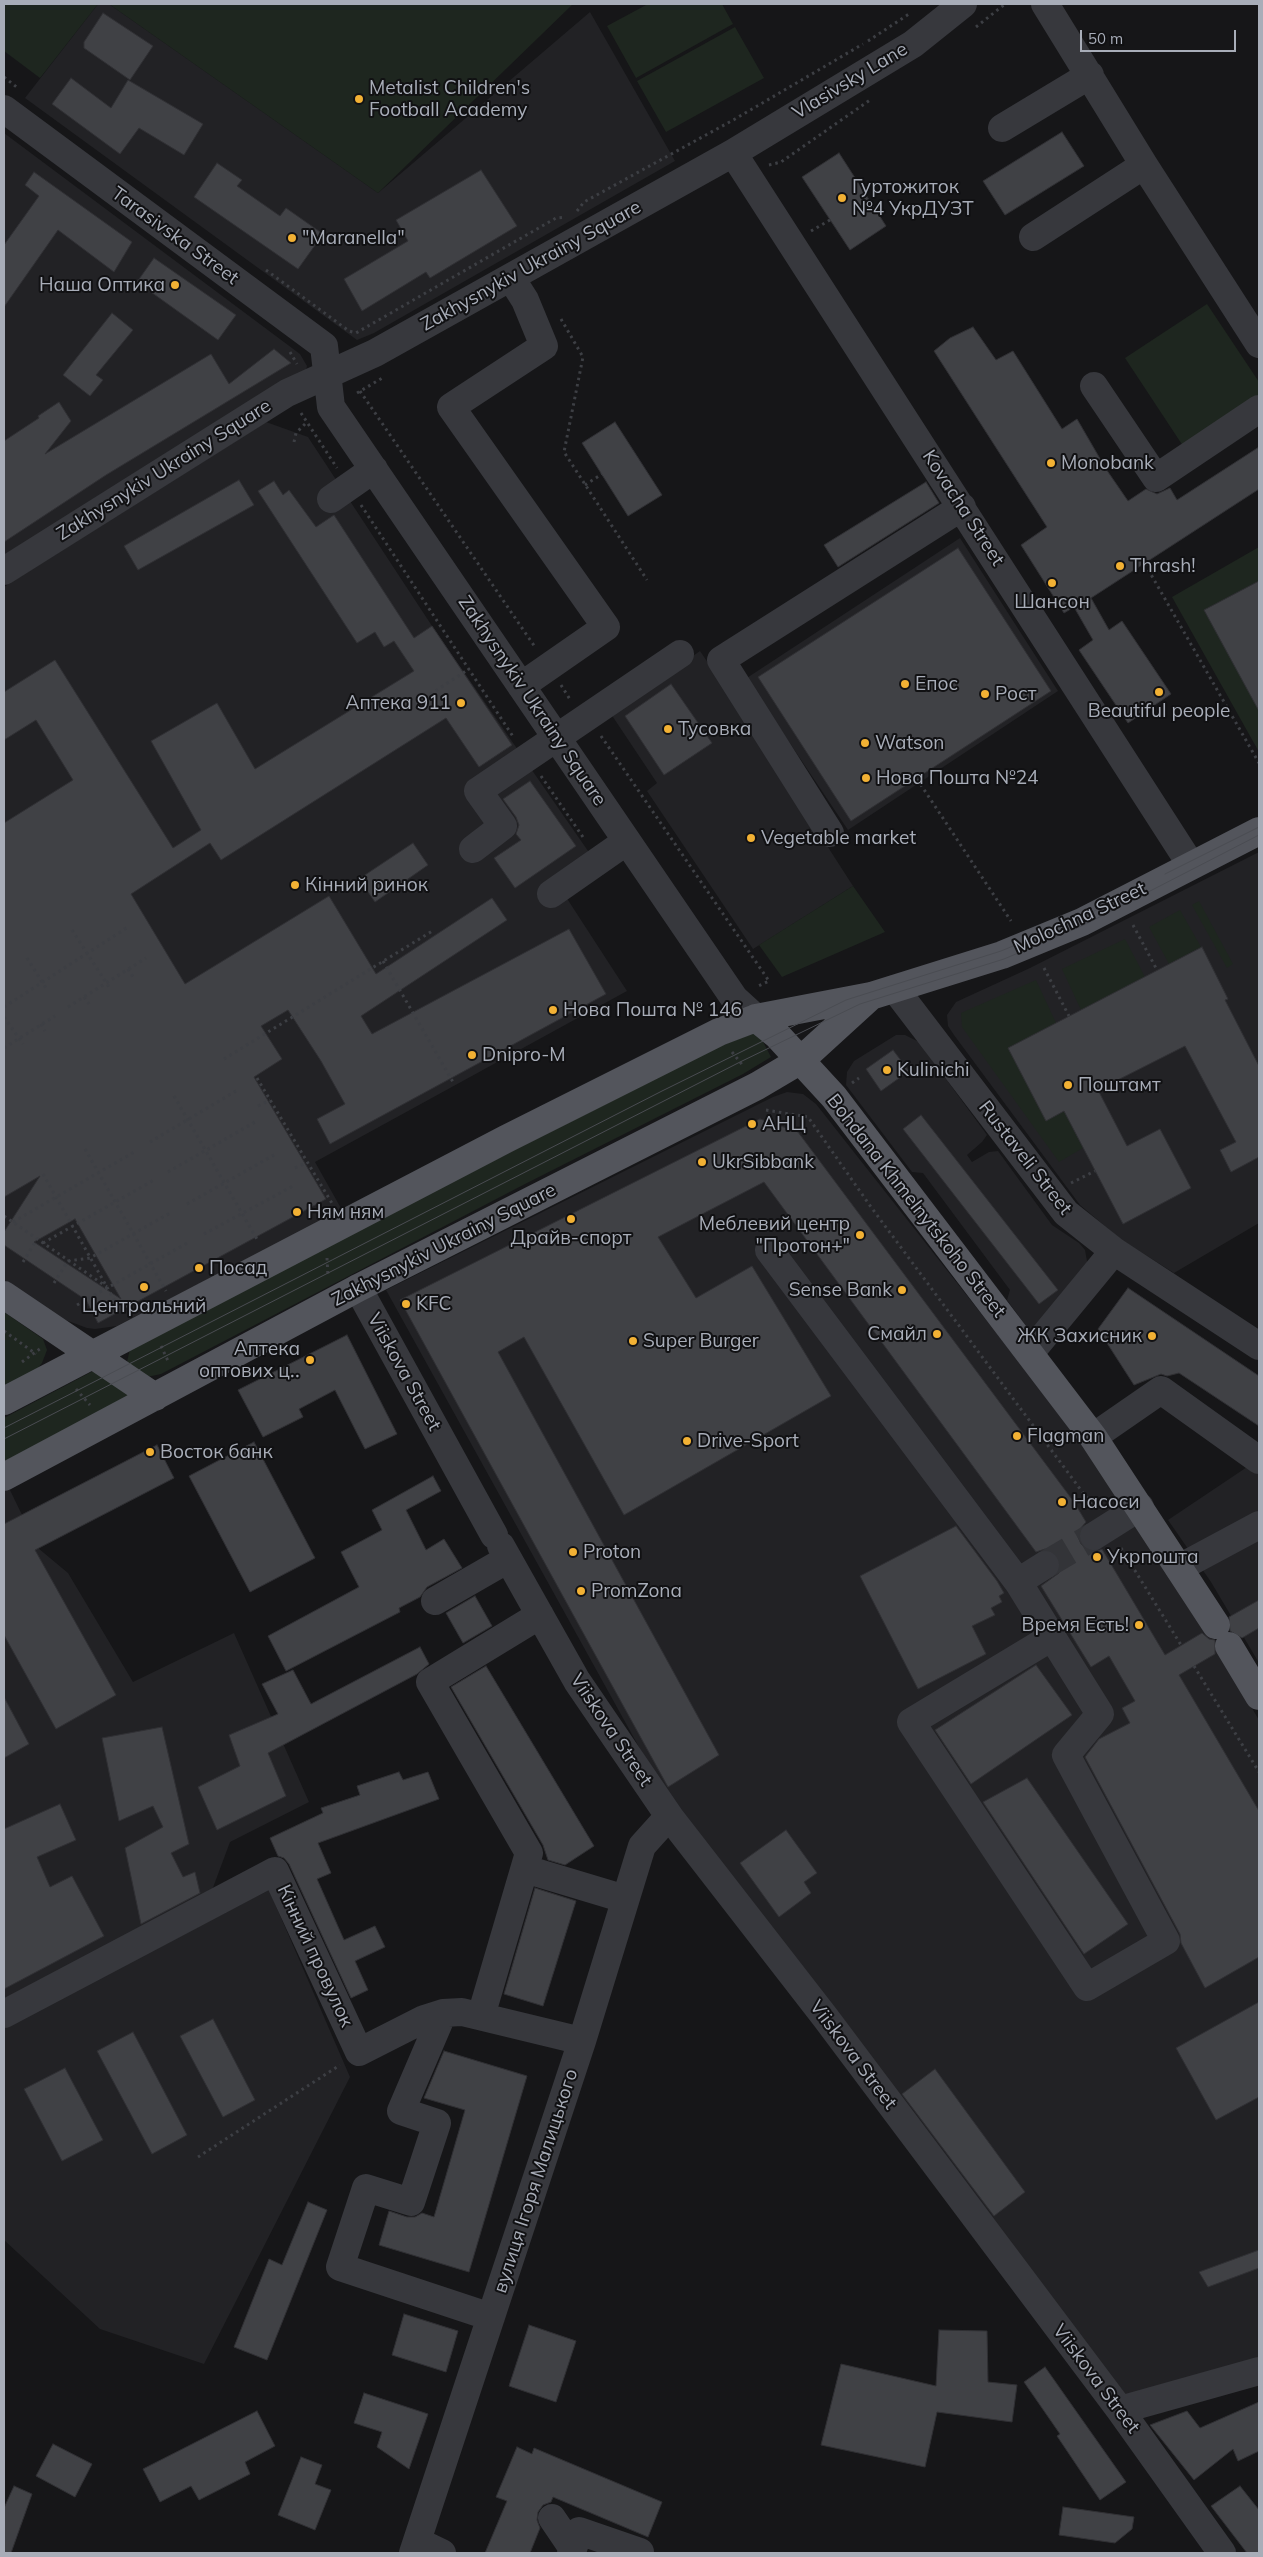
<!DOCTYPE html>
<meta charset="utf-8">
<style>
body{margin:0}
#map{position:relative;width:1263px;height:2557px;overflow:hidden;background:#161618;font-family:Mulish,sans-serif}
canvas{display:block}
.frame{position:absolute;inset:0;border:5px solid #a8adb8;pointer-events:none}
.scale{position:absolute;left:1080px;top:30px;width:156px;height:22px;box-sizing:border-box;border:2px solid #a8adb8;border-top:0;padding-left:6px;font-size:15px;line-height:18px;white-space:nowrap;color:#a8adb8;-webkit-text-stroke:4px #111113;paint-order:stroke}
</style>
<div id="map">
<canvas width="1263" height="2557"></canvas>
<div class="frame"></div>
<div class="scale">50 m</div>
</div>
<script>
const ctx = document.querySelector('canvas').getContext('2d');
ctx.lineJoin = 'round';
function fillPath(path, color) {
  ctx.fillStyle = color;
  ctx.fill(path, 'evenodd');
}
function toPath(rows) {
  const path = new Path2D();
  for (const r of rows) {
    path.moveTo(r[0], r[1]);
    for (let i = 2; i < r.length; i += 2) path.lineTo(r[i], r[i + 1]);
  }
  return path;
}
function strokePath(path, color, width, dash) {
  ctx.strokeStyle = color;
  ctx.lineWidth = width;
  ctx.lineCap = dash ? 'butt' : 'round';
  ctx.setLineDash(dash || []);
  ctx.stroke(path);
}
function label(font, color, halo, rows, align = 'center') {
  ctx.font = font + ' Mulish,sans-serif';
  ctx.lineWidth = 4;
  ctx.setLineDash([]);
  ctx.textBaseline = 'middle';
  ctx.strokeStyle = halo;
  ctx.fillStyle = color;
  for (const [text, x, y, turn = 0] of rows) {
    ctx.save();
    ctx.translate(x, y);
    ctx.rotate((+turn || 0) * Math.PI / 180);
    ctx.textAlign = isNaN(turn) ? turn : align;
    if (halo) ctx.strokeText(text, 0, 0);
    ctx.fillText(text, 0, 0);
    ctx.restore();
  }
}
fillPath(toPath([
 [98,4,109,4,378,193,590,12,675,161,374,333,357,340,25,98],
 [4,133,300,354,307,366,306,370,4,560],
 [266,422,308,437,432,626,604,874,566,897,627,991,315,1162,342,1210,117,1326,95,1329,87,1328,60,1318,4,1280,4,587],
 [960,538,1058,691,848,830,767,709,748,723,853,886,753,949,647,791,657,783,611,714,700,651,727,691],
 [1259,852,1259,1223,1174,1273,1119,1238,1080,1205,954,1035,948,1026,947,1015,956,1002,1030,968],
 [896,1035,905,1035,919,1042,987,1135,982,1142,967,1155,972,1162,989,1152,998,1151,1052,1225,1079,1243,1085,1250,1088,1267,1033,1331,1029,1330,1007,1300,1010,1290,923,1173,912,1172,846,1085,847,1072,854,1061],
 [787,1092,803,1094,816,1104,1080,1439,1165,1561,1259,1720,1259,2366,1122,2402,665,1794,386,1290,773,1097],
 [1259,1459,1259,1663,1211,1582,1168,1520],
 [9,1488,38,1548,68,1573,133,1682,234,1633,309,1802,230,1842,208,1901,4,2010,4,1491],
 [269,1890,350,2077,204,2364,100,2329,4,2240,4,2028]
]), '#222225');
fillPath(toPath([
 [4,4,98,4,40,78,4,51],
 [109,4,573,4,378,193],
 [648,4,722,4,733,24,636,78,607,26],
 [735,27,764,78,666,132,637,81],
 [1207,304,1259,382,1259,400,1185,449,1125,358],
 [1259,547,1259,581,1204,610,1250,693,1259,688,1259,752,1172,597],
 [853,886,885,932,782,977,759,945],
 [1199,901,1233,964,1227,968,1192,905],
 [1180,910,1201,947,1169,964,1149,927],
 [1125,939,1145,977,1081,1010,1062,969],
 [1036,980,1056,1023,1008,1048,1046,1120,1064,1111,1083,1148,1059,1162,962,1027,961,1013],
 [755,1033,759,1034,771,1057,743,1074,525,1184,161,1374,147,1377,127,1362,130,1349,140,1340,720,1046],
 [4,1312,43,1339,47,1350,42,1363,34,1373,4,1391],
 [95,1370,127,1393,128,1396,4,1462,4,1418]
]), '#1e261f');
const building = toPath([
 [103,13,153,46,130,80,84,48,84,42,103,13],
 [71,78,111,108,128,80,203,124,184,155,139,128,120,154,52,104,71,78],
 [1062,132,1084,166,1005,215,983,181,1062,132],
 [839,153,886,226,850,250,802,177,839,153],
 [217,163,242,180,237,186,280,216,286,208,323,234,298,269,194,197,217,163],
 [481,170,517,226,430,278,426,272,362,311,344,279,408,241,396,220,481,170],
 [34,172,132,242,114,272,58,230,4,307,4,245,39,196,25,185,34,172],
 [154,258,236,315,218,340,137,282,154,258],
 [112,313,133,330,96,375,103,380,90,396,63,375,112,313],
 [973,327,996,360,1013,351,1062,429,1077,419,1106,469,1128,501,1146,489,1157,494,1170,488,1177,500,1259,447,1259,489,1091,598,1109,630,1122,621,1171,694,1128,723,1079,650,1093,640,1074,607,1064,613,1021,545,1047,527,934,351,950,338,973,327],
 [274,349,291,363,106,475,4,542,4,441,39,418,38,416,59,402,71,421,45,454,211,354,229,384,274,349],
 [615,422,662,495,628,516,582,443,615,422],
 [239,480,254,505,138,570,124,546,239,480],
 [274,481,283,495,289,490,316,527,334,515,414,638,432,626,512,745,479,767,446,718,221,860,210,843,131,894,185,984,329,896,376,974,492,898,507,920,361,1016,372,1034,569,929,606,994,330,1144,317,1119,345,1104,321,1061,288,1010,261,1026,282,1059,254,1077,326,1199,98,1323,86,1300,4,1245,4,1232,40,1176,4,1197,4,823,73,780,36,720,4,740,4,692,55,660,173,848,201,830,151,741,217,703,255,769,414,671,394,641,384,647,375,632,357,643,258,491,274,481],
 [75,1219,121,1299,34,1242,75,1219],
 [926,482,939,503,838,567,824,545,926,482],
 [958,548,1051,691,851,821,758,677,958,548],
 [1259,581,1259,711,1204,610,1259,581],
 [671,684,712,743,664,775,625,716,671,684],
 [530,781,576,846,515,888,494,858,521,840,516,834,519,825,516,817,503,799,530,781],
 [413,843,428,865,375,902,359,879,413,843],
 [1202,947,1228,999,1225,1000,1259,1066,1259,1157,1231,1172,1220,1150,1236,1142,1185,1046,1098,1090,1127,1146,1160,1129,1191,1188,1123,1224,1064,1111,1046,1121,1008,1048,1202,947],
 [893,1050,909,1071,881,1091,866,1069,893,1050],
 [921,1115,1058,1290,1039,1304,903,1129,921,1115],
 [760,1119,798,1132,1074,1502,1086,1522,1080,1529,1078,1537,1081,1544,1087,1550,1095,1552,1102,1549,1165,1655,1202,1633,1209,1639,1215,1640,1215,1654,1179,1675,1259,1811,1259,1957,1205,1988,1181,1943,1180,1934,1085,1757,1099,1739,1130,1723,1122,1708,1135,1701,1109,1656,1091,1667,1041,1586,1059,1573,1061,1565,1058,1557,1053,1551,1045,1549,1036,1552,764,1182,658,1237,696,1298,752,1266,831,1396,624,1515,524,1337,498,1352,719,1755,668,1787,400,1300,760,1119],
 [1128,1288,1259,1376,1259,1426,1179,1373,1167,1376,1161,1374,1134,1385,1098,1329,1128,1288],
 [347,1335,397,1434,365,1449,335,1390,299,1409,303,1417,263,1437,238,1390,347,1335],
 [254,1442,315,1558,250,1592,189,1476,254,1442],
 [157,1445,174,1478,35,1550,116,1695,56,1729,4,1635,4,1524,157,1445],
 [433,1476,441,1491,406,1510,426,1550,444,1539,462,1568,427,1587,420,1597,399,1608,400,1612,286,1671,268,1636,359,1587,341,1552,382,1530,372,1510,433,1476],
 [956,1526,997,1581,1004,1593,999,1596,1002,1602,991,1608,995,1615,972,1626,986,1654,918,1689,860,1576,956,1526],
 [475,1596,492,1626,463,1643,446,1613,475,1596],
 [1259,1600,1259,1628,1242,1638,1230,1631,1229,1617,1259,1600],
 [420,1647,429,1664,417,1674,268,1753,286,1796,217,1830,198,1787,240,1766,229,1735,278,1714,262,1684,293,1670,311,1704,420,1647],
 [1036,1665,1072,1715,971,1784,935,1730,1036,1665],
 [486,1666,594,1846,565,1865,548,1860,543,1845,451,1687,486,1666],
 [4,1697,29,1744,4,1758,4,1697],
 [162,1727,189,1844,171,1853,183,1877,195,1872,200,1893,141,1924,125,1848,163,1827,153,1806,119,1821,102,1738,162,1727],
 [399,1772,403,1780,428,1772,439,1799,318,1843,331,1873,317,1879,344,1940,375,1926,385,1947,355,1961,368,1990,351,1998,289,1864,284,1858,278,1856,270,1838,323,1813,321,1808,360,1795,357,1786,399,1772],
 [1027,1778,1128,1924,1084,1954,983,1802,1027,1778],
 [60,1804,76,1840,37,1857,50,1887,72,1876,104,1936,4,1989,4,1829,60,1804],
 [786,1830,817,1873,804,1882,811,1893,779,1917,740,1863,786,1830],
 [535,1888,576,1901,543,2006,504,1994,535,1888],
 [1259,2002,1259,2097,1216,2120,1176,2048,1259,2002],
 [213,2019,255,2100,223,2117,180,2036,213,2019],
 [133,2032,187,2135,152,2154,97,2051,133,2032],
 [444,2051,527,2076,469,2272,379,2245,389,2211,407,2217,415,2217,422,2213,434,2217,465,2110,424,2098,444,2051],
 [65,2068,103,2140,62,2161,24,2089,65,2068],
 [935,2069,1025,2192,994,2216,902,2094,935,2069],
 [308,2202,327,2210,267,2360,234,2347,269,2259,282,2265,308,2202],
 [1259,2250,1259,2268,1208,2287,1199,2272,1259,2250],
 [404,2314,458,2331,446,2372,392,2355,404,2314],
 [529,2325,576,2341,556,2402,509,2386,529,2325],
 [939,2330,987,2331,988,2382,1017,2385,1012,2422,937,2412,925,2467,821,2445,841,2364,936,2386,939,2330],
 [1045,2367,1126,2482,1100,2500,1057,2436,1060,2434,1024,2382,1045,2367],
 [364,2393,428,2414,409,2469,377,2447,382,2432,354,2423,364,2393],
 [1259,2402,1259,2451,1238,2461,1233,2449,1194,2480,1150,2425,1187,2411,1200,2428,1259,2402],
 [257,2411,275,2446,245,2462,250,2474,199,2500,191,2486,160,2502,143,2469,257,2411],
 [53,2444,92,2464,75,2497,36,2476,53,2444],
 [517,2447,532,2454,534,2448,662,2502,648,2537,553,2497,551,2502,543,2505,538,2512,537,2520,540,2528,530,2553,485,2553,507,2501,496,2497,517,2447],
 [301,2457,322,2465,315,2484,331,2490,315,2530,278,2515,301,2457],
 [14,2486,32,2494,11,2553,4,2553,4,2508,14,2486],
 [1240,2486,1259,2510,1259,2553,1247,2553,1211,2506,1240,2486],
 [1063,2507,1134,2517,1132,2529,1115,2543,1059,2535,1063,2507]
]);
fillPath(building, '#404145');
strokePath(building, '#303034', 1);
strokePath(toPath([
 [1045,1565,1094,1536]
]), '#333438', 28, [28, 14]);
strokePath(toPath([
 [976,27,1005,4],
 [868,41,909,14],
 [4,77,19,89],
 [769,165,781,162,870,100],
 [577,211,584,202,735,119,863,44],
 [811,231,830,220],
 [266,270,349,331,356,333,556,218,566,217],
 [561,319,583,357,564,452,647,580],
 [290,352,297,364],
 [360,391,535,647],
 [357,393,384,377],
 [301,413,337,468],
 [294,442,296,433,307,422],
 [585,485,602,474],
 [361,505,514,738],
 [1145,564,1259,763],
 [561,685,571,701],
 [414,705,469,669],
 [601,736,769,981,756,987],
 [541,776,585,840],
 [917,779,1011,921],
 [1133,925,1157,970],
 [72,930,111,990],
 [27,958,46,988],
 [383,961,453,1082],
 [1044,968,1069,1016],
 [128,969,133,977],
 [84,997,89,1004],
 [4,1007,128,927],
 [68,1007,146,958],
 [4,1017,23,1044],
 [41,1024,45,1031],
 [4,1048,55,1016],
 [732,1052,744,1067],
 [224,1059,434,930],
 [257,1078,333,1205],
 [852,1083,859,1078],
 [174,1096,258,1241],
 [258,1106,270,1100],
 [766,1110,808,1117,871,1207,1095,1509],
 [150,1142,236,1091],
 [85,1149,166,1291],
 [295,1168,306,1163],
 [168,1172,255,1122],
 [43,1174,121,1312],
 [1071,1183,1095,1171],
 [187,1204,274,1155],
 [4,1216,107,1287],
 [13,1222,136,1151],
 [204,1234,293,1186],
 [43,1243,154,1180],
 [327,1258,328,1277],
 [23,1262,37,1239],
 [54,1283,68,1261,90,1258,172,1212],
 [77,1305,189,1242],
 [4,1331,36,1354],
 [161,1346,169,1363],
 [22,1362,41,1348],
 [76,1389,90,1405],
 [1121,1548,1181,1645],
 [1194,1666,1259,1772],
 [198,2157,340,2065]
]), '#3d3f44', 3, [2.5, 4]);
strokePath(toPath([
 [1045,4,1144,165,1259,344],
 [4,109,324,346,331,407,734,998,756,1018],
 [1002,128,1090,75],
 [733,153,1191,865],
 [1033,237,1144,165],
 [511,278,525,300,544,346,451,407,606,627,521,686],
 [1094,386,1156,478,1259,409],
 [331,499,374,469],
 [4,571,287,393,375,353,733,153,913,44,963,4],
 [830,833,721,660,962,507],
 [473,849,503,826,478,791,680,654],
 [551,894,627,841],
 [895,989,1066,1213,1114,1251,1259,1346],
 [769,1250,1018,1582,1045,1565],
 [358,1288,494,1535],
 [1030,1353,1114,1251],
 [1093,1437,1161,1390,1259,1460],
 [1094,1536,1140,1507],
 [501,1546,577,1681,669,1816,825,2017,1120,2410,1222,2553],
 [1179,1568,1259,1525],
 [1018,1582,1052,1637,1100,1714,1066,1755,1166,1941,1087,1987,911,1722,1052,1637],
 [435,1601,508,1559],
 [525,1869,625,1899],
 [443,2013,401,2111,437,2123,411,2202,366,2188,340,2267,491,2317],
 [4,2014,275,1871,359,2052,424,2019,443,2013,462,2012,582,2041],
 [481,2016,529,1853,430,1682,540,1615],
 [1120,2410,1259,2371],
 [552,2518,573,2549,571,2553],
 [417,2541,442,2553],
 [573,2549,579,2531,640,2552],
 [413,2553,582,2041,642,1846,669,1816]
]), '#37383d', 28);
strokePath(toPath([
 [756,1018,777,1035,834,1097,1093,1437,1216,1625],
 [4,1295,155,1397],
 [4,1401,506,1139,719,1032,756,1018,871,996,1002,955,1082,922,1259,831],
 [4,1477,358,1288,757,1086,801,1060,870,997],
 [1229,1646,1259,1696]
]), '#53555c', 28);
strokePath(toPath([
 [1165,874,1259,827],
 [4,1428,662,1091,846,1000,1001,951,1081,918,1117,899],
 [4,1439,740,1062,860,1004,1004,959,1084,925,1259,835]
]), '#4a4c52', 1);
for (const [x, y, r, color] of [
 [359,99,5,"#f2b134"],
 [842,198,5,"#f2b134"],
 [292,238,5,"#f2b134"],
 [175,285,5,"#f2b134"],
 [1051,463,5,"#f2b134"],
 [1120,566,5,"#f2b134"],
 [1052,583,5,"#f2b134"],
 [905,684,5,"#f2b134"],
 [1159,692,5,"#f2b134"],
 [985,694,5,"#f2b134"],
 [461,703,5,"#f2b134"],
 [668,729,5,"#f2b134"],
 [865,743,5,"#f2b134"],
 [866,778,5,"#f2b134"],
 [751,838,5,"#f2b134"],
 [295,885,5,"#f2b134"],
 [553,1010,5,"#f2b134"],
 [472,1055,5,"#f2b134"],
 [887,1070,5,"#f2b134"],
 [1068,1085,5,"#f2b134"],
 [752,1124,5,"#f2b134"],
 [702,1162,5,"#f2b134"],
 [297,1212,5,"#f2b134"],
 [571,1219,5,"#f2b134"],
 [860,1235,5,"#f2b134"],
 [199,1268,5,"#f2b134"],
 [144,1287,5,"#f2b134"],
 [902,1290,5,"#f2b134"],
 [406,1304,5,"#f2b134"],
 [937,1334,5,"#f2b134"],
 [1152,1336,5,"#f2b134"],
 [633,1341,5,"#f2b134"],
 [310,1360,5,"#f2b134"],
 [1017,1436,5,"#f2b134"],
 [687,1441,5,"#f2b134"],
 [150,1452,5,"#f2b134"],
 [1062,1502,5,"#f2b134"],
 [573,1552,5,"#f2b134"],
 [1097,1557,5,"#f2b134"],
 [581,1591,5,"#f2b134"],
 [1139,1625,5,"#f2b134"]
]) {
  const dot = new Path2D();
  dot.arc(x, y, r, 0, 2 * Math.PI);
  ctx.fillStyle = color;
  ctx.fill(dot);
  strokePath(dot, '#111113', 2);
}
label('19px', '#a8adb8', '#111113', [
 ["Vlasivsky Lane",850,81,-31],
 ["Tarasivska Street",175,236,36],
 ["Zakhysnykiv Ukrainy Square",531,266,-29],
 ["Zakhysnykiv Ukrainy Square",164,470,-32],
 ["Kovacha Street",963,508,57],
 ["Zakhysnykiv Ukrainy Square",532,701,56],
 ["Molochna Street",1080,918,-25],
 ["Rustaveli Street",1025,1158,52],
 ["Bohdana Khmelnytskoho Street",916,1206,52],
 ["Zakhysnykiv Ukrainy Square",444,1245,-27],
 ["Viiskova Street",404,1372,61],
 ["Viiskova Street",611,1730,56],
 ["Кінний провулок",315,1956,65],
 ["Viiskova Street",853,2055,53],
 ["вулиця Ігоря Малицького",536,2181,-72],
 ["Viiskova Street",1096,2379,53]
]);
label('19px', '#a8adb8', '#111113', [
 ["Metalist Children's",369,88],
 ["Football Academy",369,110],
 ["Гуртожиток",852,187],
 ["№4 УкрДУЗТ",852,209],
 ["\"Maranella\"",302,238],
 ["Наша Оптика",165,285,"right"],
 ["Monobank",1061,463],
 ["Thrash!",1130,566],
 ["Шансон",1052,602,"center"],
 ["Епос",915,684],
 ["Рост",995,694],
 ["Аптека 911",451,703,"right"],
 ["Beautiful people",1159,711,"center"],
 ["Тусовка",678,729],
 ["Watson",875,743],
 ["Нова Пошта №24",876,778],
 ["Vegetable market",761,838],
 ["Кінний ринок",305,885],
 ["Нова Пошта № 146",563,1010],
 ["Dnipro-M",482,1055],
 ["Kulinichi",897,1070],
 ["Поштамт",1078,1085],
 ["АНЦ",762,1124],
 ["UkrSibbank",712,1162],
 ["Ням ням",307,1212],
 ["Меблевий центр",850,1224,"right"],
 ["\"Протон+\"",850,1246,"right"],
 ["Драйв-спорт",571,1238,"center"],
 ["Посад",209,1268],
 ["Sense Bank",892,1290,"right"],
 ["KFC",416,1304],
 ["Центральний",144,1306,"center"],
 ["Смайл",927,1334,"right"],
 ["ЖК Захисник",1142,1336,"right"],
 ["Super Burger",643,1341],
 ["Аптека",300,1349,"right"],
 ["оптових ц‥",300,1371,"right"],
 ["Flagman",1027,1436],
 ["Drive-Sport",697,1441],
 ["Восток банк",160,1452],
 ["Насоси",1072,1502],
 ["Proton",583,1552],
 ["Укрпошта",1107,1557],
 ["PromZona",591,1591],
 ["Время Есть!",1129,1625,"right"]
], 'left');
</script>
